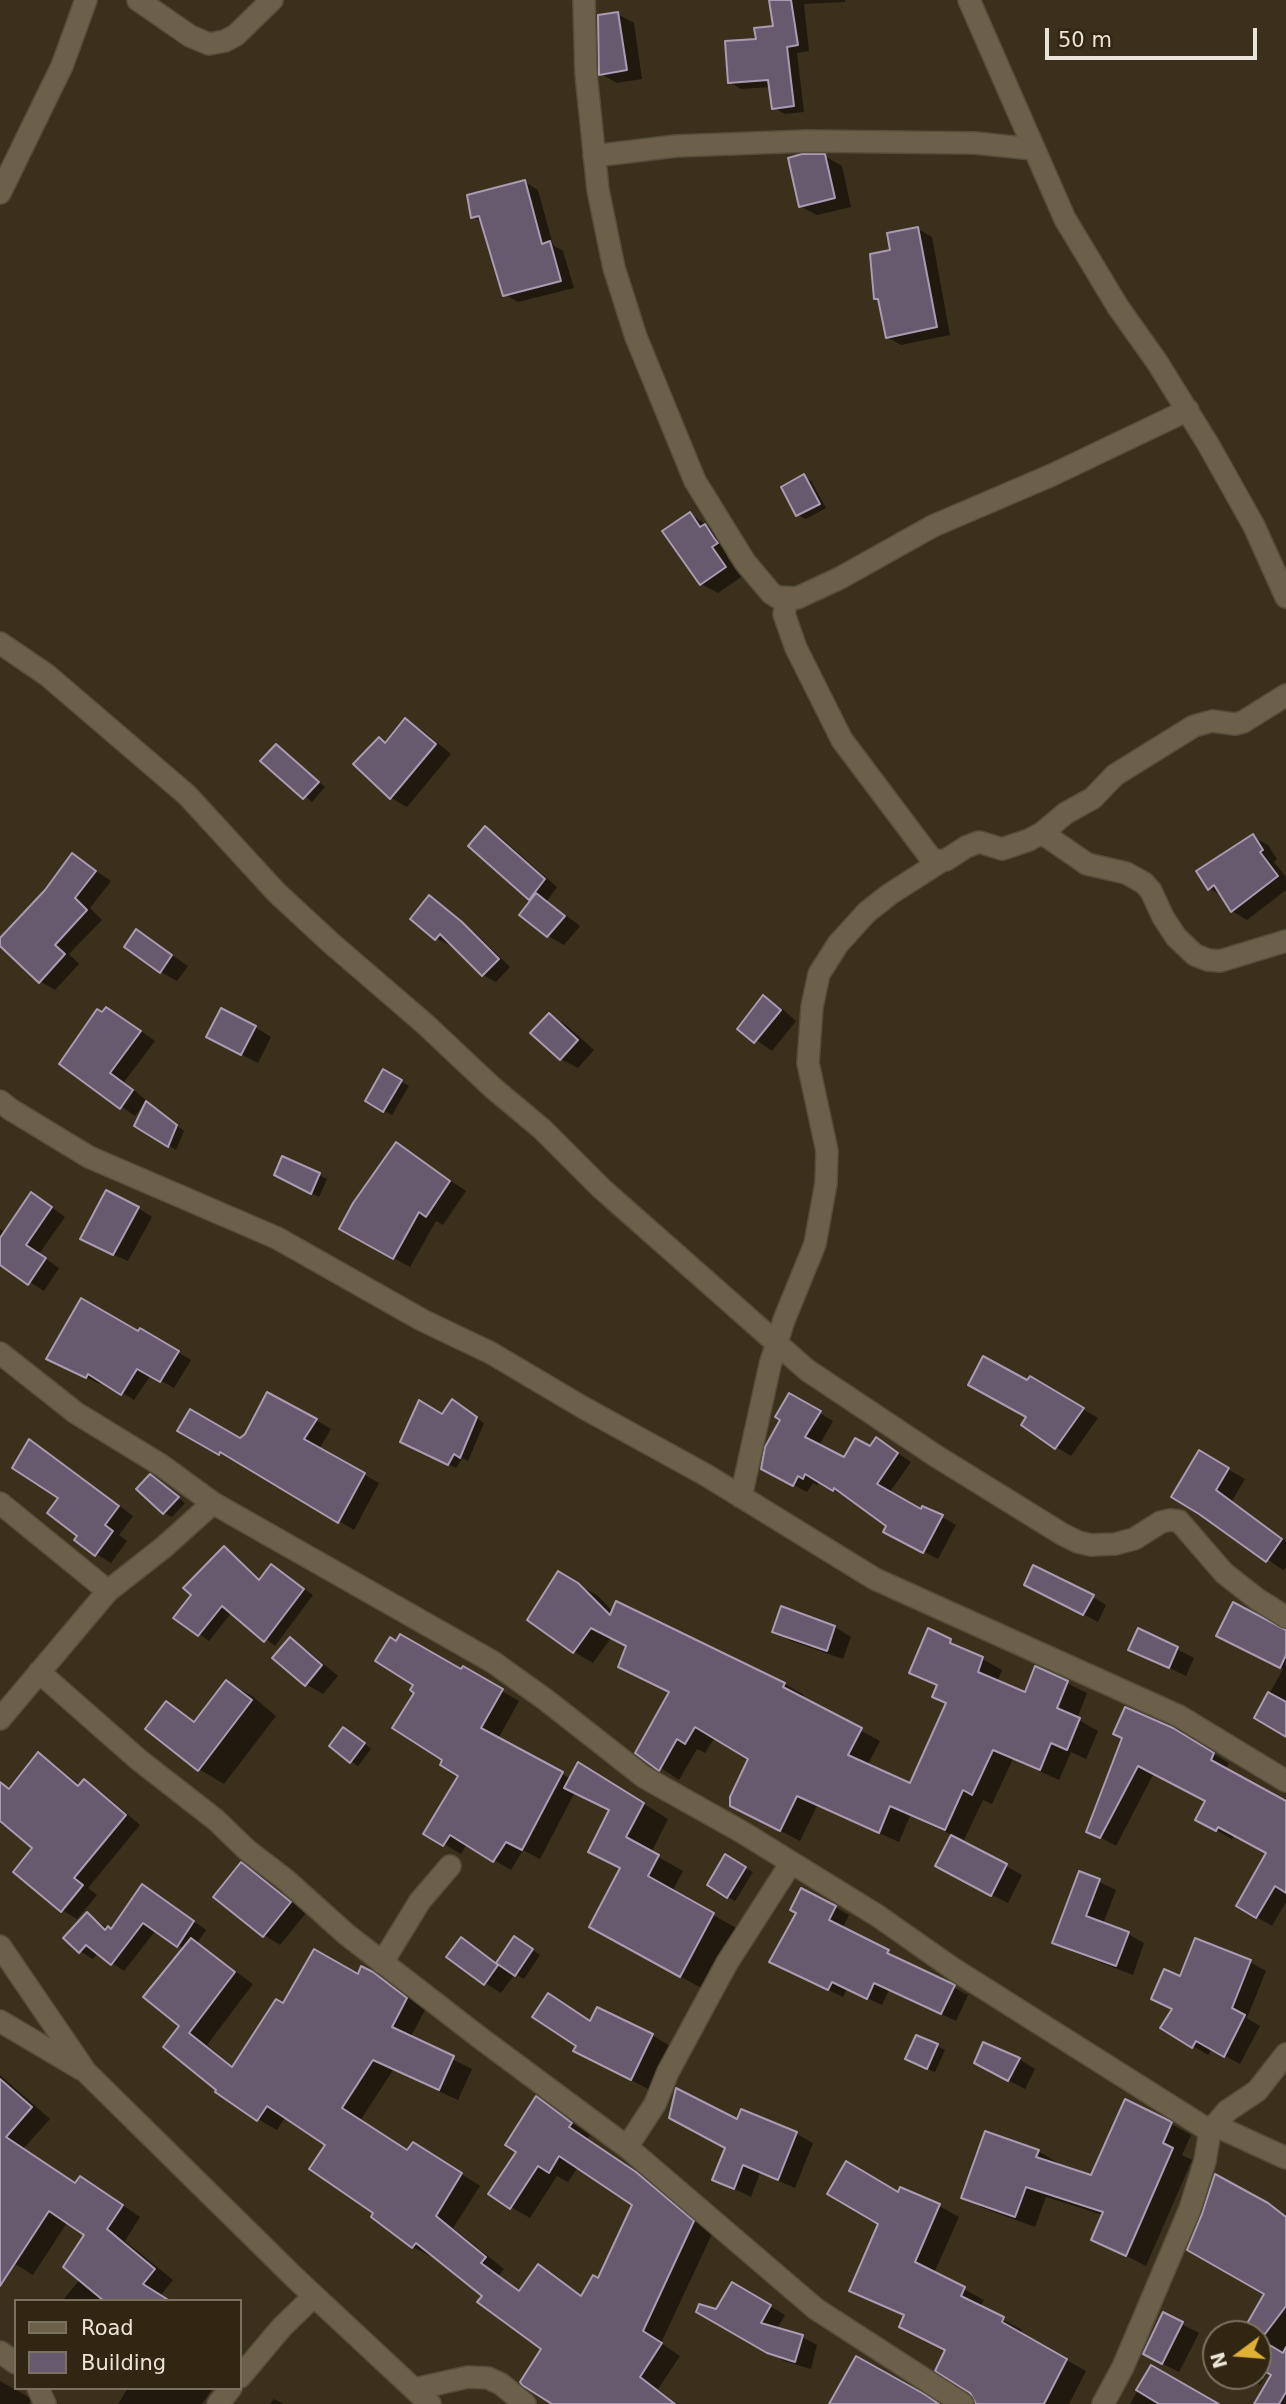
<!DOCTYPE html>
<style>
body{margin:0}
#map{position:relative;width:1286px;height:2404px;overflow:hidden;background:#3b301c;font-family:"DejaVu Sans",sans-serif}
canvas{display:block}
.legend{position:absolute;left:14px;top:2299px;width:228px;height:91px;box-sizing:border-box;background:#302612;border:2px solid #7a7261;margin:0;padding:9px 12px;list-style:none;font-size:21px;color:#eae3d7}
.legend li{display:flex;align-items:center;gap:14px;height:35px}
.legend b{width:35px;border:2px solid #7a7261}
.north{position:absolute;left:1202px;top:2320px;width:70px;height:70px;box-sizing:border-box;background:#302612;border:2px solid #7a7261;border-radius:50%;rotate:254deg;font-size:19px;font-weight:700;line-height:28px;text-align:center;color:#eae3d7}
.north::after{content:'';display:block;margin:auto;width:24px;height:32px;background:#e0b034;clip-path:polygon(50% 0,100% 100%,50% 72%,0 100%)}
.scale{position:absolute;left:1045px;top:28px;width:212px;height:32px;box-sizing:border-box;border:4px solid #eae3d7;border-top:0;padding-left:9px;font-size:21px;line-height:24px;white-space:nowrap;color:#eae3d7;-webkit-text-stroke:5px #302612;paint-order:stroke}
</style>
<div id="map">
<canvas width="1286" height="2404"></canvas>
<ul class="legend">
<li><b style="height:9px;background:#6c604a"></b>Road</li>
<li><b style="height:19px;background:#675a6f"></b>Building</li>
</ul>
<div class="north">N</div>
<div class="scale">50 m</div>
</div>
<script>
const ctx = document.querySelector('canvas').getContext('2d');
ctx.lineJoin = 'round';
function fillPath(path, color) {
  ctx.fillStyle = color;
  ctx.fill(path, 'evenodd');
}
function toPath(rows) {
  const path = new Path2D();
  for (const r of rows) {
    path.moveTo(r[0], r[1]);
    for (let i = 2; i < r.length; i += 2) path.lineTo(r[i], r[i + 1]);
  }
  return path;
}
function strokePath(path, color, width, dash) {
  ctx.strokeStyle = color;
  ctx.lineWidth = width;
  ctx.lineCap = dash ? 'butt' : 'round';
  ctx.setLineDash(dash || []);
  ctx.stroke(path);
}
fillPath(toPath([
 [771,0,845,0,845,2,804,4,809,51,797,53,804,112,785,114,774,108,771,87,741,89,729,82,758,40,775,27],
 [617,14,634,23,642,79,617,83,601,74],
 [825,156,842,166,851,207,817,215,800,206],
 [525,182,538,190,553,245,563,251,574,288,518,302,504,294,482,222,473,217],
 [918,229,932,237,950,335,901,345,887,337,880,300,876,298,892,251],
 [804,476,811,481,826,508,806,519,798,515],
 [690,514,721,535,733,553,727,557,741,577,718,593,701,584],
 [406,721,422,730,451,754,407,807,391,798,379,739,387,744],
 [276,746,325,787,312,802,263,761],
 [485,828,499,836,557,887,547,901,580,926,564,945,548,936,533,900],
 [1253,837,1268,845,1277,859,1274,862,1286,877,1286,890,1247,920,1232,911,1222,896,1209,888],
 [72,855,111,881,90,908,102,920,69,954,79,964,55,990,40,981,0,944,0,941,46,891],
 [430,898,442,905,474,932,510,967,496,982,483,975,451,943,449,945,436,938,413,919],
 [137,931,188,966,177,981,161,972],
 [763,997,780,1007,796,1021,772,1051,739,1028],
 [549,1015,566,1025,594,1050,578,1068,561,1059,533,1033],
 [121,1017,155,1041,124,1082,146,1100,145,1102,154,1107,184,1131,176,1150,136,1126,146,1103,145,1102,135,1116,61,1063],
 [255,1027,271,1037,258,1063,225,1046],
 [383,1072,409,1086,392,1115,367,1101],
 [396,1144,466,1191,443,1225,436,1221,410,1267,341,1228],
 [283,1158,327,1179,319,1197,293,1184],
 [46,1203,65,1217,39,1254,59,1268,44,1291,0,1263,0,1229,6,1233],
 [138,1208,152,1217,128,1261,96,1247],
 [141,1330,191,1360,174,1388,151,1375,134,1400,101,1380,100,1384,61,1365,139,1333],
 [1030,1378,1098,1418,1071,1456,1056,1447,1028,1416],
 [790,1395,833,1421,819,1446,845,1459,870,1448,890,1448,911,1462,889,1493,922,1511,942,1517,956,1525,938,1559,900,1539,889,1526,820,1481,817,1485,813,1483,807,1492,763,1468],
 [461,1406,484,1423,468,1461,462,1458,456,1468,410,1446,443,1416],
 [316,1420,331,1429,319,1449,379,1483,354,1530,236,1459,235,1462,180,1430,240,1440],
 [30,1441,45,1450,133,1516,119,1535,127,1541,111,1563,96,1554,79,1536],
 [1200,1453,1245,1479,1232,1501,1286,1541,1286,1568,1283,1570,1200,1512],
 [150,1476,185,1503,172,1517,164,1513],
 [224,1548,234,1554,261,1580,271,1566,313,1595,275,1646,232,1612,209,1641,176,1617],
 [558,1573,598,1596,613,1612,617,1604,785,1684,804,1695,802,1699,880,1741,867,1766,911,1785,948,1704,935,1697,938,1687,911,1672,950,1641,1002,1670,997,1682,1026,1694,1036,1668,1087,1693,1077,1719,1098,1731,1086,1759,1071,1752,1059,1780,1013,1759,992,1804,983,1800,964,1840,910,1816,899,1842,817,1806,800,1841,731,1805,751,1758,715,1737,705,1753,697,1749,679,1780,637,1752,670,1692,629,1647,611,1638,593,1663,574,1652],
 [1040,1592,1093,1597,1106,1605,1098,1622],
 [782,1608,835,1627,851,1637,843,1659,791,1641,774,1631],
 [1139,1630,1194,1658,1186,1676,1131,1649],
 [1286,1632,1286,1735,1256,1718,1283,1669,1235,1645],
 [290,1640,306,1649,338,1676,323,1694,306,1684,275,1658],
 [463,1669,519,1701,498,1739,571,1779,603,1778,668,1819,651,1853,683,1871,672,1892,738,1929,705,1990,616,1941,622,1869,590,1852,610,1811,575,1792,540,1859,523,1850,511,1870,467,1844,461,1854,444,1844,461,1775],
 [227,1682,252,1696,276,1716,224,1784,199,1769,147,1729,166,1703,196,1722],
 [1172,1729,1229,1763,1226,1770,1286,1803,1286,1902,1272,1926,1238,1906,1269,1853,1235,1835,1232,1839,1197,1819,1207,1801,1154,1773,1116,1846,1089,1831,1124,1738],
 [352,1733,371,1749,358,1766,351,1761],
 [38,1755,53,1763,81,1786,84,1782,99,1790,140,1825,88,1888,97,1895,77,1919,62,1910,35,1847,0,1819,0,1782,10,1790],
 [726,1856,753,1872,735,1901,709,1885],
 [242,1864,258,1874,306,1913,280,1945,264,1935],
 [1006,1866,1022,1875,1008,1903,953,1875],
 [1080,1873,1116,1890,1103,1924,1128,1934,1144,1943,1133,1975,1071,1951,1054,1942],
 [155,1894,206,1930,197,1943,253,1984,207,2045,234,2067,284,2005,358,1976,372,1974,393,1986,425,2010,410,2038,472,2069,458,2100,393,2070,360,2121,408,2152,432,2155,480,2186,453,2228,504,2269,499,2275,520,2292,539,2267,583,2296,599,2280,634,2204,578,2167,568,2182,557,2176,530,2218,511,2207,518,2151,537,2099,590,2135,587,2140,656,2185,712,2234,661,2343,680,2356,658,2389,677,2404,555,2404,543,2349,484,2296,434,2255,432,2257,413,2247,376,2212,328,2144,286,2116,277,2130,258,2119,181,2026,184,1949,156,1930,124,1971,98,1953,93,1959,80,1951,88,1915,112,1931],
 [835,1907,849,1915,842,1929,968,1995,956,2021,889,1990,882,2005,847,1989,843,1997,771,1962,799,1913],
 [515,1938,540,1955,524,1979,515,1974,501,1993,485,1983,461,1940,497,1964],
 [1250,1962,1266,1971,1247,2018,1260,2026,1240,2064,1212,2049,1208,2055,1193,2046,1173,2009,1181,1979],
 [571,2008,591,2022,652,2035,675,2049,654,2092,575,2051,578,2045],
 [937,2046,945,2050,935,2072,915,2063],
 [1019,2059,1035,2069,1025,2089,993,2072],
 [0,2075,50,2119,23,2149,76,2184,99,2189,140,2217,125,2241,173,2280,160,2296,169,2301,62,2301,82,2277,87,2234,68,2221,33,2275,0,2255],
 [742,2111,797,2134,813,2143,795,2188,760,2173,751,2197,715,2179],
 [1171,2124,1191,2135,1182,2155,1192,2160,1146,2266,1093,2239,1103,2215,1046,2197,1035,2227,983,2208,964,2197,1038,2151,1058,2163,1057,2166,1092,2177],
 [1216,2176,1286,2216,1286,2404,1256,2404,1273,2374,1269,2372,1260,2385,1245,2376,1258,2376,1258,2334,1243,2334,1266,2293,1204,2215],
 [899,2194,939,2206,959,2217,934,2273,984,2300,980,2307,1022,2330,1020,2334,1086,2371,1069,2404,1033,2404,947,2351,906,2317,851,2290],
 [733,2284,785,2315,777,2329,802,2337,817,2345,811,2369,784,2361,698,2312,717,2311],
 [1164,2315,1199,2333,1179,2372,1161,2363],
 [1151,2367,1207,2404,1130,2404],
 [0,2381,32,2399,29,2404,0,2404],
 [128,2388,213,2388,202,2404,118,2404],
 [274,2399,282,2403,283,2404,270,2404]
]), '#0007');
const building = toPath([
 [769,0,791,0,798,45,787,47,794,106,772,109,768,80,728,83,725,41,756,39,754,28,773,26,769,0],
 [618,12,627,70,599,75,598,15,618,12],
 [802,154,825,154,835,198,799,207,788,158,802,154],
 [525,180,542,244,550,241,561,281,503,296,479,216,471,218,467,195,525,180],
 [918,227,937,327,886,338,878,299,874,299,870,254,890,250,887,233,918,227],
 [804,474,820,504,796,516,781,487,804,474],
 [690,512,700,527,705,524,714,538,718,543,712,547,726,567,700,585,662,531,690,512],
 [405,718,436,744,390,799,353,764,379,737,385,743,405,718],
 [276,744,319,782,303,799,260,761,276,744],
 [485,826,545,879,529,900,468,846,485,826],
 [1253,834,1263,850,1260,852,1278,876,1231,912,1214,885,1208,890,1196,871,1253,834],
 [72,853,96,871,75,898,87,910,55,945,65,954,39,983,0,946,0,938,45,890,72,853],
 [536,893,565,916,547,937,519,915,536,893],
 [429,895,462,922,499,959,482,976,440,934,435,940,410,919,429,895],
 [136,929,172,955,160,973,124,947,136,929],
 [763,995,781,1010,754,1043,737,1029,763,995],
 [106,1007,141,1031,110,1073,133,1090,120,1109,59,1064,97,1009,102,1012,106,1007],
 [221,1008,256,1026,241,1055,206,1037,221,1008],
 [549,1013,578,1040,560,1060,530,1033,549,1013],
 [383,1069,402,1080,383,1112,365,1101,383,1069],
 [146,1101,177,1125,168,1147,134,1126,146,1101],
 [396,1142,450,1181,426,1217,419,1212,393,1259,339,1229,353,1203,396,1142],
 [282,1156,320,1173,311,1194,274,1175,282,1156],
 [106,1190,139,1207,113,1255,80,1239,106,1190],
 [31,1192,52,1207,26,1245,46,1258,28,1285,0,1265,0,1238,31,1192],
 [81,1298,138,1331,140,1328,179,1351,160,1382,137,1369,121,1395,88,1374,86,1378,46,1359,81,1298],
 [983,1356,1027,1380,1030,1376,1084,1408,1055,1449,1021,1425,1026,1417,968,1385,983,1356],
 [267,1392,317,1419,304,1439,365,1473,338,1523,220,1452,219,1455,177,1431,190,1409,240,1438,245,1434,267,1392],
 [789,1393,821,1411,805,1437,844,1457,855,1438,870,1446,876,1437,898,1453,877,1484,921,1509,922,1506,943,1515,923,1553,883,1532,886,1526,834,1488,833,1491,805,1474,803,1479,798,1476,793,1486,761,1469,765,1447,780,1420,775,1417,789,1393],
 [452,1399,477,1417,460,1458,454,1454,448,1465,400,1442,419,1400,442,1414,452,1399],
 [29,1439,119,1506,105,1525,113,1531,95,1556,74,1540,77,1536,47,1513,58,1498,12,1468,29,1439],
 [1199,1450,1229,1468,1216,1490,1282,1539,1266,1562,1199,1514,1171,1497,1199,1450],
 [150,1474,179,1497,163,1514,136,1489,150,1474],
 [224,1546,259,1580,271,1564,304,1589,264,1642,222,1606,198,1636,173,1618,191,1595,183,1588,224,1546],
 [1033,1565,1094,1595,1083,1615,1024,1585,1033,1565],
 [558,1571,578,1583,610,1615,616,1601,785,1683,783,1687,862,1728,848,1755,910,1783,946,1703,932,1697,937,1685,909,1673,928,1628,951,1639,950,1643,983,1657,978,1672,1025,1692,1035,1666,1068,1681,1057,1708,1080,1718,1067,1750,1051,1743,1040,1770,993,1750,972,1795,963,1790,945,1830,890,1806,879,1833,797,1796,780,1831,730,1806,730,1797,748,1759,695,1727,685,1744,677,1739,659,1771,635,1753,669,1692,618,1667,626,1646,591,1628,573,1653,527,1620,558,1571],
 [1233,1602,1286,1630,1286,1655,1280,1668,1216,1636,1233,1602],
 [781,1606,835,1626,827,1651,772,1632,781,1606],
 [1138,1628,1178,1647,1169,1668,1128,1650,1138,1628],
 [400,1634,461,1669,463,1666,503,1689,481,1728,563,1772,522,1850,506,1842,493,1862,450,1835,443,1846,423,1834,458,1776,440,1765,442,1760,392,1728,414,1693,410,1690,413,1685,375,1661,390,1637,396,1641,400,1634],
 [290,1637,322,1665,305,1686,272,1658,290,1637],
 [226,1680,252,1700,198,1771,145,1729,166,1701,194,1722,226,1680],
 [1268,1692,1286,1702,1286,1737,1254,1718,1268,1692],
 [1125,1707,1173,1728,1214,1753,1211,1760,1286,1801,1286,1893,1275,1886,1256,1918,1236,1906,1266,1853,1218,1827,1216,1831,1195,1820,1205,1801,1138,1766,1100,1838,1086,1832,1122,1738,1113,1734,1125,1707],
 [343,1727,365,1743,350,1763,329,1746,343,1727],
 [38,1752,78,1786,84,1779,126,1815,74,1878,83,1885,61,1912,13,1872,32,1848,0,1821,0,1782,9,1789,38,1752],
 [578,1762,644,1803,626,1837,659,1855,648,1876,714,1913,680,1977,589,1927,620,1868,588,1852,609,1810,564,1788,578,1762],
 [951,1835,1007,1864,991,1896,935,1866,951,1835],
 [725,1854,746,1867,727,1898,707,1885,725,1854],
 [241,1862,291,1902,263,1937,213,1897,241,1862],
 [1079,1871,1100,1879,1086,1916,1129,1932,1116,1966,1052,1943,1079,1871],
 [142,1884,194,1921,177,1947,143,1923,111,1965,86,1945,79,1953,63,1938,87,1912,105,1930,108,1926,111,1929,142,1884],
 [801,1888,836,1906,829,1920,889,1950,887,1953,955,1985,941,2014,874,1983,867,1999,832,1982,828,1990,769,1962,796,1913,790,1910,801,1888],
 [514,1936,533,1949,515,1976,496,1963,514,1936],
 [461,1937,498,1965,484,1985,446,1957,461,1937],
 [191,1938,235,1972,189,2033,232,2067,276,1999,283,2003,314,1949,358,1974,361,1966,373,1972,407,1998,392,2027,454,2056,439,2090,373,2060,342,2108,407,2150,413,2142,462,2173,436,2216,486,2257,481,2263,519,2291,538,2264,581,2296,593,2275,598,2278,632,2205,559,2156,549,2173,538,2166,510,2209,488,2194,516,2152,505,2145,536,2096,572,2123,569,2127,636,2172,694,2221,643,2331,662,2343,640,2377,675,2404,552,2404,522,2385,520,2382,541,2349,477,2302,482,2296,416,2243,412,2248,371,2217,373,2213,309,2169,325,2145,267,2106,257,2121,215,2092,216,2090,163,2047,179,2026,143,1997,191,1938],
 [1195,1938,1251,1960,1232,2008,1245,2015,1224,2057,1196,2041,1192,2048,1160,2028,1172,2009,1151,1999,1164,1969,1180,1976,1195,1938],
 [548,1993,590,2021,597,2007,653,2034,631,2080,573,2051,576,2046,532,2017,548,1993],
 [916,2035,938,2044,927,2069,905,2059,916,2035],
 [983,2042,1020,2058,1008,2081,974,2063,983,2042],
 [0,2079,32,2107,6,2137,75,2183,80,2176,123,2205,107,2229,155,2269,143,2284,170,2301,104,2301,63,2267,84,2235,49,2211,0,2286,0,2079],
 [676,2088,737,2119,741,2109,797,2132,778,2180,743,2165,734,2189,712,2180,725,2148,669,2118,676,2088],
 [1125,2099,1172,2122,1163,2143,1173,2148,1126,2256,1091,2240,1103,2212,1026,2187,1015,2217,961,2198,985,2131,1039,2150,1036,2157,1091,2175,1125,2099],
 [846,2161,898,2192,900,2187,940,2204,915,2262,965,2287,961,2296,1004,2317,1002,2322,1067,2359,1044,2404,976,2404,970,2393,935,2371,945,2350,899,2327,904,2315,849,2291,878,2224,827,2194,846,2161],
 [1215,2174,1268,2203,1286,2217,1286,2306,1265,2334,1241,2334,1264,2294,1187,2250,1202,2214,1215,2174],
 [732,2282,771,2305,761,2323,803,2335,795,2362,767,2353,696,2312,699,2304,716,2309,732,2282],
 [1163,2312,1183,2322,1162,2364,1143,2354,1163,2312],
 [1258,2338,1283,2353,1286,2347,1286,2392,1279,2404,1254,2404,1271,2375,1258,2367,1258,2338],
 [856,2356,924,2394,939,2404,829,2404,856,2356],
 [1151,2365,1219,2404,1159,2404,1136,2390,1151,2365]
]);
fillPath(building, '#675a6f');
strokePath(building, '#a99bb1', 2);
const minor = toPath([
 [138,0,190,36,209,44,225,41,236,35,272,0],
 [584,0,586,74,598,190,614,268,636,337,695,481,745,562,771,593,777,597,797,598,840,578,933,526,1052,475,1188,410],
 [969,0,1065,219,1118,307,1157,362,1208,444,1254,526,1286,597],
 [594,156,676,146,807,141,975,143,1033,149],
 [0,193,62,66,86,0],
 [787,599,784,614,796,648,842,740,933,861,946,860,966,847,979,842,1002,849,1029,840,1042,833,1066,813,1093,798,1115,775,1194,726,1212,721,1235,724,1243,722,1286,695],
 [0,643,47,675,187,795,277,893,331,943,425,1024,493,1088,542,1129,601,1188,807,1370,936,1456,1062,1534,1078,1542,1091,1545,1115,1544,1134,1539,1161,1522,1170,1520,1179,1521,1224,1573,1257,1599,1286,1617],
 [1042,833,1087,864,1126,873,1144,883,1151,891,1163,917,1176,937,1195,955,1208,960,1220,961,1286,941],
 [0,1101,10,1109,89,1157,277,1238,422,1320,491,1353,584,1408,706,1475,875,1579,1179,1716,1286,1781],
 [0,1353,76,1413,161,1465,213,1503,493,1662,546,1700,644,1777,742,1832,878,1916,955,1970,1210,2131],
 [741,1497,770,1365,784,1320,815,1244,826,1183,827,1151,808,1063,812,1007,819,974,838,944,867,912,890,894,940,862],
 [0,1503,108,1591],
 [39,1672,139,1760,216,1820,247,1850,286,1880,346,1934,479,2037,627,2147,816,2309,963,2404],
 [0,1719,108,1591,164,1547,213,1503],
 [382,1963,420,1901,450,1866],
 [1214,2125,1286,2158],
 [627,2147,655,2104,668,2072,727,1963,791,1863],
 [0,2352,16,2363],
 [240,2377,282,2327,314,2296],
 [38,2388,45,2404],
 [415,2389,468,2377,488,2378,501,2384,525,2404],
 [218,2404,231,2388],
 [1103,2404,1123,2367,1190,2209,1205,2161,1210,2131,1227,2111,1257,2091,1286,2054]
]);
const secondary = toPath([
 [0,1946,86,2072,295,2278,430,2404],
 [0,2021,81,2069]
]);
strokePath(minor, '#564d3c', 24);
strokePath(secondary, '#564d3c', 24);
strokePath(minor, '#6c604a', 21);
strokePath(secondary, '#6c604a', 21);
</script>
